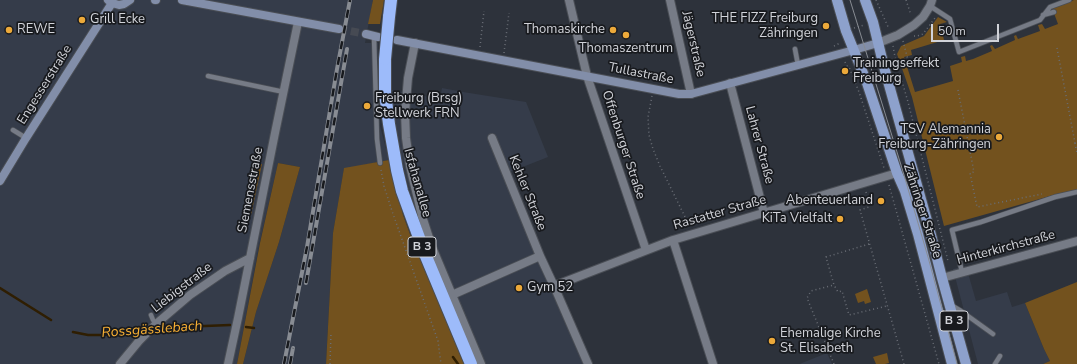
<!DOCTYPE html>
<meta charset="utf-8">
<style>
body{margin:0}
#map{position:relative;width:1077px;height:364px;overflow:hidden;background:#2d323b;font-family:"Nunito Sans",sans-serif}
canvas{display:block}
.scale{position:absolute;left:931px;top:24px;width:68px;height:18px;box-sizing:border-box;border:2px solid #d1d3d9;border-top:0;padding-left:5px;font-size:12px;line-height:14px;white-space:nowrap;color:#d1d3d9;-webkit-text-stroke:3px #181a1e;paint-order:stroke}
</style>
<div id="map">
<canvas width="1077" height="364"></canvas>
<div class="scale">50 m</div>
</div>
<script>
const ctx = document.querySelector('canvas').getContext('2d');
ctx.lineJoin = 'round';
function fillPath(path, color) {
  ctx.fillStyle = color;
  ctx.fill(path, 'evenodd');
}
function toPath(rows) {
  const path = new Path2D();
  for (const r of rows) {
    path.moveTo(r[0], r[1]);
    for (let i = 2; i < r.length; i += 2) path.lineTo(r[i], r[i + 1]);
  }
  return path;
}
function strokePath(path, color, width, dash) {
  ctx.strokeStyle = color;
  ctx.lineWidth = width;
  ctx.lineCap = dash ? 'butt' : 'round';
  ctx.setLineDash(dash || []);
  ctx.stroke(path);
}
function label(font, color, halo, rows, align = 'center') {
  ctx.font = font + ' "Nunito Sans",sans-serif';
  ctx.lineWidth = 3.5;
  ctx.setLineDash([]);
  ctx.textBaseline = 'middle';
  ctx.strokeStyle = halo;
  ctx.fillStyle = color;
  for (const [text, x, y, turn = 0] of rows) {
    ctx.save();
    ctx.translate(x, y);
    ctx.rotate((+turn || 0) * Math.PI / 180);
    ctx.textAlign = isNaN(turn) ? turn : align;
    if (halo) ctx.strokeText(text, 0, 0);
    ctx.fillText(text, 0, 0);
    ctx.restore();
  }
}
fillPath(toPath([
 [0,0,373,0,365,43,378,43,376,80,380,126,389,160,344,169,333,233,326,364,243,364,256,312,279,242,300,167,278,163,259,246,237,364,0,364],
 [442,88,463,92,526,102,548,157,505,174,550,288,583,364,475,364,419,227,402,162,395,125,392,90,440,99],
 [966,266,976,301,1007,292,1012,307,1025,303,1044,349,1050,361,1043,364,978,364,953,269],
 [827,353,832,364,800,364,802,363]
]), '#353c4a');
fillPath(toPath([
 [373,0,384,0,380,24,368,24],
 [1074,0,1077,0,1077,190,1054,195,944,226,912,97,897,54,901,46,924,36,938,17,947,22,940,24,944,40,911,50,912,55,904,57,915,92,953,81,950,66,962,62,961,57,965,56,966,61,973,59,992,51,990,46,992,45,995,49,1015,40,1014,36,1016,35,1018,39,1040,31,1038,25,1042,24,1045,29,1058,24,1052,8],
 [389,160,403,215,411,237,464,364,326,364,333,233,344,168],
 [278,163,300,167,279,242,256,312,243,364,237,364,260,243],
 [255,164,262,164,251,215,248,217,244,217],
 [1077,282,1077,364,1043,364,1050,361,1044,349,1025,303],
 [867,289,871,302,865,304,864,301,858,303,855,294],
 [887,353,889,363,885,364,876,364,873,357]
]), '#73521e');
strokePath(toPath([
 [0,288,51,320],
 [246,327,254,328],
 [155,328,230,325],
 [73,332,88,335,104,335,137,329,148,328],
 [453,357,458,364]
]), '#2f1e02', 2.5);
strokePath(toPath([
 [339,29,366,34]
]), '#464a53', 8, [8, 4]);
const lane = toPath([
 [930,6,950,19,959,52,1040,20,1050,7,1069,0],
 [1043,15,1054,12],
 [374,36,377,139,380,163],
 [795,49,798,65],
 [208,76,284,92],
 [13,130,26,138],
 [962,272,952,230,981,222,1055,197,1077,192],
 [951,305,961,311,993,334],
 [151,315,153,320,156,324],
 [995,364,1000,356]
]);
const street = toPath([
 [569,0,587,76,646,250],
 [670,0,691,94],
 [415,43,408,78,405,113,406,138,410,166,422,216,432,247,481,364],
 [878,43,898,35,914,25,923,17,930,6,932,0],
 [730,83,764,213],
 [492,138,540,256,554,286,588,364],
 [673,240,713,364],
 [942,278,1077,241],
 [554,286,673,240,897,173],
 [452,295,540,256],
 [120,364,139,341,156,324,190,295,225,271,250,258],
 [228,364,238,318,275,133,298,22]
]);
const secondary = toPath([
 [108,0,112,3,119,5,124,4,130,0],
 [155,0,156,0],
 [182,0,339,29],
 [366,34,378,37],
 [397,40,679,94,691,94,854,50,878,43],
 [0,181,26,138,112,3]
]);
const primary = toPath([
 [837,0,846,31,867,83,897,173,905,191,918,234,952,364],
 [865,0,873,22,884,67,931,235,942,278,966,364]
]);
const highway = toPath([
 [389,17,391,0],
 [385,59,385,93,389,124,397,170,402,191,425,254,471,364]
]);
strokePath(lane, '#4a4e55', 6);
strokePath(street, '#4a4e55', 10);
strokePath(secondary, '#4a4e55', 10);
strokePath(primary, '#4a4e55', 12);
strokePath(highway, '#4a4e55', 14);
strokePath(toPath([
 [876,0,889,29],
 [906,0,911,15],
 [854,28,864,25],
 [914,36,917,36,923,34,935,18],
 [903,41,908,60],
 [834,46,840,43],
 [893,46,895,57,908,102,948,261],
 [480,47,484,11],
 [1057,48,1075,143,1077,142],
 [504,53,509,13],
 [845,62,847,66,849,67,859,92,884,168],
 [958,90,974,172,970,173,977,207,1042,194],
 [652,96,648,117,649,135,653,149,660,166,689,225],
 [1075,143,1077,153],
 [381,170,384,186,392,211,438,341,441,364],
 [889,185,939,364],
 [866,192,869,207,860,210,904,364],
 [869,244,826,257,834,285,838,292,842,291,849,315,887,306],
 [330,364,331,332],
 [834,364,807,298,811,291,834,285]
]), '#6a6e76', 1.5, [1, 3]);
strokePath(lane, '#767b86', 4.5);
strokePath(street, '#767b86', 8);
strokePath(secondary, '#828ea9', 8);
strokePath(primary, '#8da1cc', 10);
strokePath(highway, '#9dbbfa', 12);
strokePath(toPath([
 [850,0,901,165,928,257,957,364]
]), '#888c93', 1);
const rail = toPath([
 [306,283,347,49],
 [284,364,307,247,337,69,350,0],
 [290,364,293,348]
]);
strokePath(rail, '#888c93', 4);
strokePath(rail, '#181a1e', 2.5, [8]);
const highwayBridge = toPath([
 [385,59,389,17]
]);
strokePath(highwayBridge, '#4a4e55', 14, []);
strokePath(highwayBridge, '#9dbbfa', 12);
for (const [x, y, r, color] of [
 [82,20,4,"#eca93a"],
 [826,26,4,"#eca93a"],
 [9,30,4,"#eca93a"],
 [613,30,4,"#eca93a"],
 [626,35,4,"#eca93a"],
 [845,71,4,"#eca93a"],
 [367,106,4,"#eca93a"],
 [999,137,4,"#eca93a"],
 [881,201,4,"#eca93a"],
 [840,219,4,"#eca93a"],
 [519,288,4,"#eca93a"],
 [772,341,4,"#eca93a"]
]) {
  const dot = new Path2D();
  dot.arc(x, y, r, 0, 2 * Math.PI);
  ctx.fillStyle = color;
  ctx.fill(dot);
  strokePath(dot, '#181a1e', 1.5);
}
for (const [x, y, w] of [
 [422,247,28],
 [954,321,28]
]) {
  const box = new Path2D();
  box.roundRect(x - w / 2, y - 10, w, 20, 3);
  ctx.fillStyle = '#181a1e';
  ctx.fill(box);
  strokePath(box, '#d1d3d9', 1);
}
label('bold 12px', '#d1d3d9', null, [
 ["B 3",422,247],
 ["B 3",954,321]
]);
label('13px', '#d1d3d9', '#181a1e', [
 ["THE FIZZ Freiburg",818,19,"right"],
 ["Zähringen",818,34,"right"],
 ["Grill Ecke",90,20],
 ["REWE",17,30],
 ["Thomaskirche",605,30,"right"],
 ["Thomaszentrum",626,49,"center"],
 ["Trainingseffekt",853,64],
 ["Freiburg",853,79],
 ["Freiburg (Brsg)",375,99],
 ["Stellwerk FRN",375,114],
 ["TSV Alemannia",991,130,"right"],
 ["Freiburg-Zähringen",991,145,"right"],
 ["Abenteuerland",873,201,"right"],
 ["KiTa Vielfalt",832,219,"right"],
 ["Gym 52",527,288],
 ["Ehemalige Kirche",780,334],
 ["St. Elisabeth",780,349]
], 'left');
label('13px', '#d1d3d9', '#181a1e', [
 ["Jägerstraße",693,44,77],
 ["Tullastraße",641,74,11],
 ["Engesserstraße",45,85,-58],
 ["Offenburger Straße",623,145,72],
 ["Lahrer Straße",759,145,75],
 ["Isfahanallee",417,183,74],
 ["Siemensstraße",251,190,-79],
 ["Kehler Straße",527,193,68],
 ["Zähringer Straße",922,211,72],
 ["Rastatter Straße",720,213,-16],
 ["Hinterkirchstraße",1006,248,-15],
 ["Liebigstraße",182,288,-38]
]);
label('italic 14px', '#fab134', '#181a1e', [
 ["Rossgässlebach",152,330,-4]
]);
</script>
